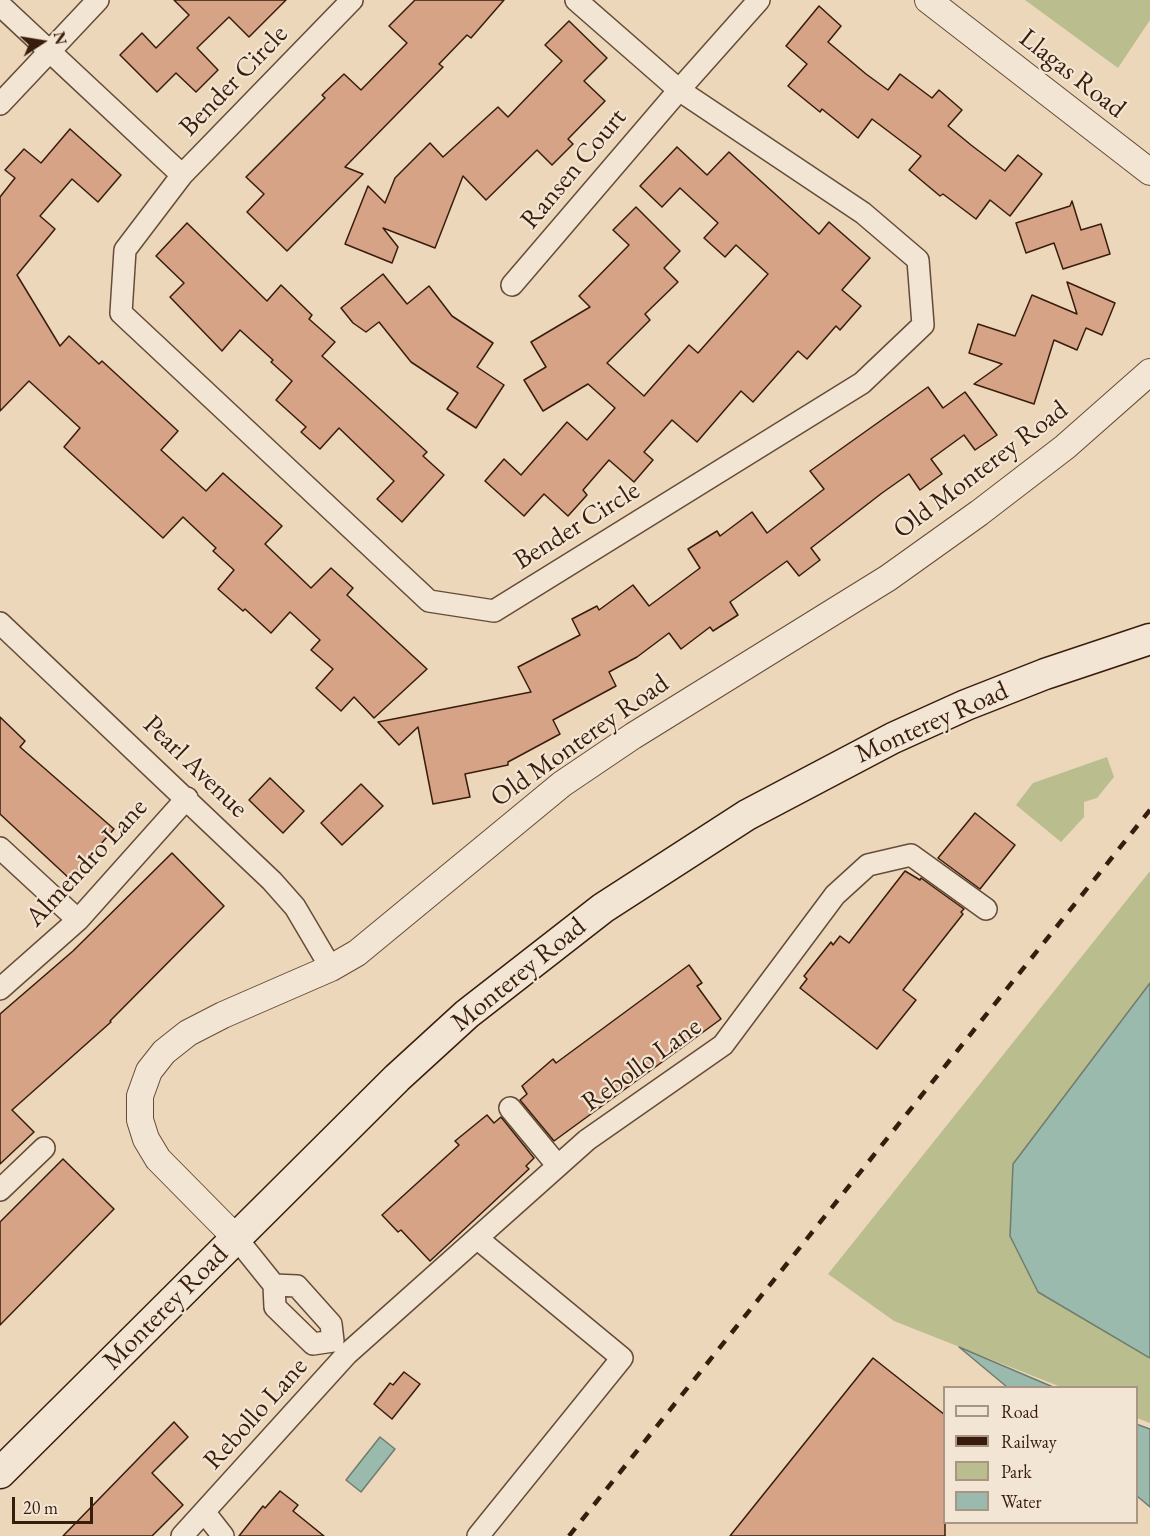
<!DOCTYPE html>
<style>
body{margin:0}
#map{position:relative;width:1150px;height:1536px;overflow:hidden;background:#ecd7bb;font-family:"EB Garamond",serif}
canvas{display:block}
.legend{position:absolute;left:943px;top:1386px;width:195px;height:138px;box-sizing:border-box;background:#f3e5d3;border:2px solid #a89583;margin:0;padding:8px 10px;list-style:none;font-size:18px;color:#381d0c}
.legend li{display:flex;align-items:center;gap:12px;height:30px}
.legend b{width:30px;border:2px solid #a89583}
.north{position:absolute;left:12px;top:12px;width:60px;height:60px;-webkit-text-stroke:4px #f3e5d3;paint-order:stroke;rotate:78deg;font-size:16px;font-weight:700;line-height:24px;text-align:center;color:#381d0c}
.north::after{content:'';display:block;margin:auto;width:21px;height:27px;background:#381d0c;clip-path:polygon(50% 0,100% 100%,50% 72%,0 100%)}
.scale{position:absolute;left:12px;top:1497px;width:81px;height:27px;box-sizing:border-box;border:3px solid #381d0c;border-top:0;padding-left:8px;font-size:18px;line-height:21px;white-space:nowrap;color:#381d0c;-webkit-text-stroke:4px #f3e5d3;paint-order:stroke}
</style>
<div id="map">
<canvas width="1150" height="1536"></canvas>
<ul class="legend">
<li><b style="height:8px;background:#f3e5d3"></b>Road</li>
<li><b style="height:8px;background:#381d0c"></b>Railway</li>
<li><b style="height:16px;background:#babd8e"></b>Park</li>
<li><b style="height:16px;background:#99baad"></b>Water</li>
</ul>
<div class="north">N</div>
<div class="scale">20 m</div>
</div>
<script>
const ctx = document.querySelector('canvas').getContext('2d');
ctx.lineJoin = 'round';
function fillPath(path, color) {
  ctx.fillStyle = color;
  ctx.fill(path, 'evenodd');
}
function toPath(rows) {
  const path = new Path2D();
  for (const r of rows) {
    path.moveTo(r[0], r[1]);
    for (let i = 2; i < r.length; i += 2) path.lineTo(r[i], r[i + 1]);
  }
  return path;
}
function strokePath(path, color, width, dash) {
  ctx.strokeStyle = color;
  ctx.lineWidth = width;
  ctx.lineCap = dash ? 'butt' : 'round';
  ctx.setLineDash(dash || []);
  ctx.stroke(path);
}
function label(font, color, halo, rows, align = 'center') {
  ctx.font = font + ' "EB Garamond",serif';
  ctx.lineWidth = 4.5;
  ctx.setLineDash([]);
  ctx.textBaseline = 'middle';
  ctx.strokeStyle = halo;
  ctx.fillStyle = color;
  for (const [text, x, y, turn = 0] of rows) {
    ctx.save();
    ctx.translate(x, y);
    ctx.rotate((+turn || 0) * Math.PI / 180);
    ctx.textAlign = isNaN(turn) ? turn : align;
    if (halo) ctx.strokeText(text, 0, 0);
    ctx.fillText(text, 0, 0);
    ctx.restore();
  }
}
fillPath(toPath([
 [1025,0,1150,0,1150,20,1118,68],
 [1107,757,1114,777,1097,798,1084,802,1084,817,1061,842,1016,805,1033,783],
 [1150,871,1150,1423,1137,1418,1136,1388,1061,1387,894,1321,828,1274]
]), '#babd8e');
const water = toPath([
 [1150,983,1150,1358,1038,1292,1010,1236,1013,1164,1150,983],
 [959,1347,1053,1387,1007,1387,959,1347],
 [1136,1424,1150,1429,1150,1507,1137,1496,1136,1424],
 [380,1437,395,1449,361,1492,346,1480,380,1437]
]);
fillPath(water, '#99baad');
strokePath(water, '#727b6d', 1.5);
const building = toPath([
 [174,0,286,0,249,37,229,17,197,48,218,70,196,92,176,73,157,92,120,55,142,33,156,48,189,15,174,0],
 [415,0,504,0,471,38,467,35,439,64,443,67,345,167,363,174,287,251,247,212,264,194,246,177,325,98,322,95,344,74,361,90,407,43,389,26,415,0],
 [819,6,841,26,828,42,866,74,888,90,900,74,932,98,939,90,962,110,948,126,971,145,1005,171,1018,155,1042,174,1010,216,990,200,976,219,943,194,940,196,909,170,921,156,872,119,858,138,822,109,820,112,788,86,807,64,786,46,819,6],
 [569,21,607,58,584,81,605,101,568,139,573,144,552,165,537,150,486,200,463,176,435,248,383,228,398,247,392,263,345,244,368,186,385,203,395,178,430,143,443,157,498,107,508,117,562,61,545,45,569,21],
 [70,129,121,175,98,202,72,179,40,216,55,229,17,275,60,346,69,336,99,364,102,361,178,431,161,450,206,491,223,473,282,526,265,544,311,588,331,568,353,588,347,595,427,669,374,718,354,697,341,711,316,688,333,669,311,650,320,640,290,612,271,633,245,609,243,611,218,589,234,570,213,551,216,548,183,517,163,538,64,447,80,428,29,381,0,411,0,197,15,178,5,170,24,149,41,163,70,129],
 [677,147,707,175,729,152,819,234,829,222,870,258,842,290,861,306,840,330,836,326,807,359,798,351,753,402,741,391,697,442,672,420,644,452,653,460,634,482,609,460,583,490,587,495,568,516,544,494,524,516,485,481,504,459,521,475,567,422,587,440,615,408,588,384,543,411,524,380,546,367,531,342,590,307,579,296,629,245,613,230,636,207,680,251,664,268,678,282,645,314,650,320,607,363,644,396,689,345,698,353,768,274,736,245,725,257,704,238,718,223,680,188,662,207,640,186,677,147],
 [1072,201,1081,230,1101,224,1110,254,1063,269,1054,243,1026,253,1016,223,1070,206,1072,201],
 [187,223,267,301,281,285,312,315,309,319,335,342,322,356,427,452,423,456,444,475,402,522,377,499,394,481,339,428,320,449,301,432,306,427,276,400,292,381,271,362,273,360,240,330,222,351,170,297,184,283,156,256,187,223],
 [383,274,407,304,429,286,452,316,493,343,477,367,504,385,476,428,447,409,458,393,411,362,379,322,366,332,353,323,341,308,383,274],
 [1067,282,1115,303,1102,335,1086,328,1077,350,1054,340,1034,404,974,384,1002,364,969,353,978,324,1015,336,1032,295,1077,314,1067,282],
 [928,387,943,408,965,392,997,435,975,450,964,435,931,459,942,474,920,490,909,474,882,493,811,548,820,560,799,576,787,561,730,602,738,615,713,631,710,627,681,649,669,633,637,657,609,672,616,686,553,720,560,734,508,762,508,765,465,774,470,797,433,804,418,727,399,745,378,722,531,692,518,667,580,635,572,619,597,606,599,610,633,585,649,606,700,568,688,549,717,531,720,536,752,512,767,533,824,489,810,471,928,387],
 [0,717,25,741,20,747,114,829,70,879,0,814,0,717],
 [270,778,304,811,283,833,249,800,270,778],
 [361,784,383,806,342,845,321,823,361,784],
 [975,813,1015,845,980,889,938,858,975,813],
 [172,853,224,906,110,1021,111,1022,12,1110,34,1132,0,1164,0,1014,73,951,172,853],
 [905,871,920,880,921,878,964,909,961,912,963,914,903,990,916,1000,877,1049,800,988,807,979,804,976,831,942,833,945,840,936,849,943,905,871],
 [689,965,702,983,697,986,721,1019,554,1141,520,1100,527,1094,522,1086,553,1059,556,1063,689,965],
 [487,1115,494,1123,501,1117,534,1158,526,1166,529,1169,430,1261,401,1230,398,1232,382,1215,459,1145,455,1141,487,1115],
 [63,1159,114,1209,0,1325,0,1222,63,1159],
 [873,1358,945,1415,945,1536,730,1536,873,1358],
 [404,1372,420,1384,392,1419,374,1404,390,1383,393,1385,404,1372],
 [174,1422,188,1437,152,1473,183,1505,152,1536,63,1536,174,1422],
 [280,1491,298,1505,293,1511,324,1536,239,1536,263,1506,265,1508,280,1491]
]);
fillPath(building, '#d7a387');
strokePath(building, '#381d0c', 1.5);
const minor = toPath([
 [352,0,182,175,125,250,121,313,429,601,494,611,862,383,923,325,918,260,863,213,679,90,576,0],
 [0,5,182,175],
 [0,104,98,0],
 [512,285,679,90,759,0],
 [0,623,272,881,295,907,331,968],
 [0,848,78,920],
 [0,989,78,920,187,798],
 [510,1108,558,1166],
 [0,1190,44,1148],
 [237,1239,274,1285,275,1307,313,1344,333,1341,331,1324,297,1286,274,1285],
 [205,1513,223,1536],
 [182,1536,347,1354,587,1140,723,1045,835,895,868,865,911,855,986,909],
 [478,1536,622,1358,478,1239]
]);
const tertiary = toPath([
 [928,0,1150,172],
 [237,1239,158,1159,146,1139,140,1120,140,1096,149,1071,164,1052,188,1033,223,1015,331,968,357,953,562,784,633,736,888,578,979,513,1065,447,1150,372]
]);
const secondary = toPath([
 [0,1473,397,1078,467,1014,603,908,747,815,893,738,966,705,1045,674,1150,639]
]);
strokePath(minor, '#654c38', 24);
strokePath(tertiary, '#654c38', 28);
strokePath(secondary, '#381d0c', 33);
strokePath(minor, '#f3e5d3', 21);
strokePath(tertiary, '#f3e5d3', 26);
strokePath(secondary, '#f3e5d3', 30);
strokePath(toPath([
 [569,1536,1150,810]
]), '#381d0c', 4.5, [10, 10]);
label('27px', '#381d0c', '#f3e5d3', [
 ["Llagas Road",1072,74,38],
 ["Bender Circle",234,81,-46],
 ["Ransen Court",574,169,-50],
 ["Old Monterey Road",981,470,-37],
 ["Bender Circle",577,526,-32],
 ["Monterey Road",932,723,-24],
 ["Old Monterey Road",580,741,-35],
 ["Pearl Avenue",195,767,44],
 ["Almendro Lane",87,863,-47],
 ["Monterey Road",519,975,-39],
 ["Rebollo Lane",642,1065,-36],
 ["Monterey Road",166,1308,-45],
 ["Rebollo Lane",256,1414,-48]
]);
</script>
